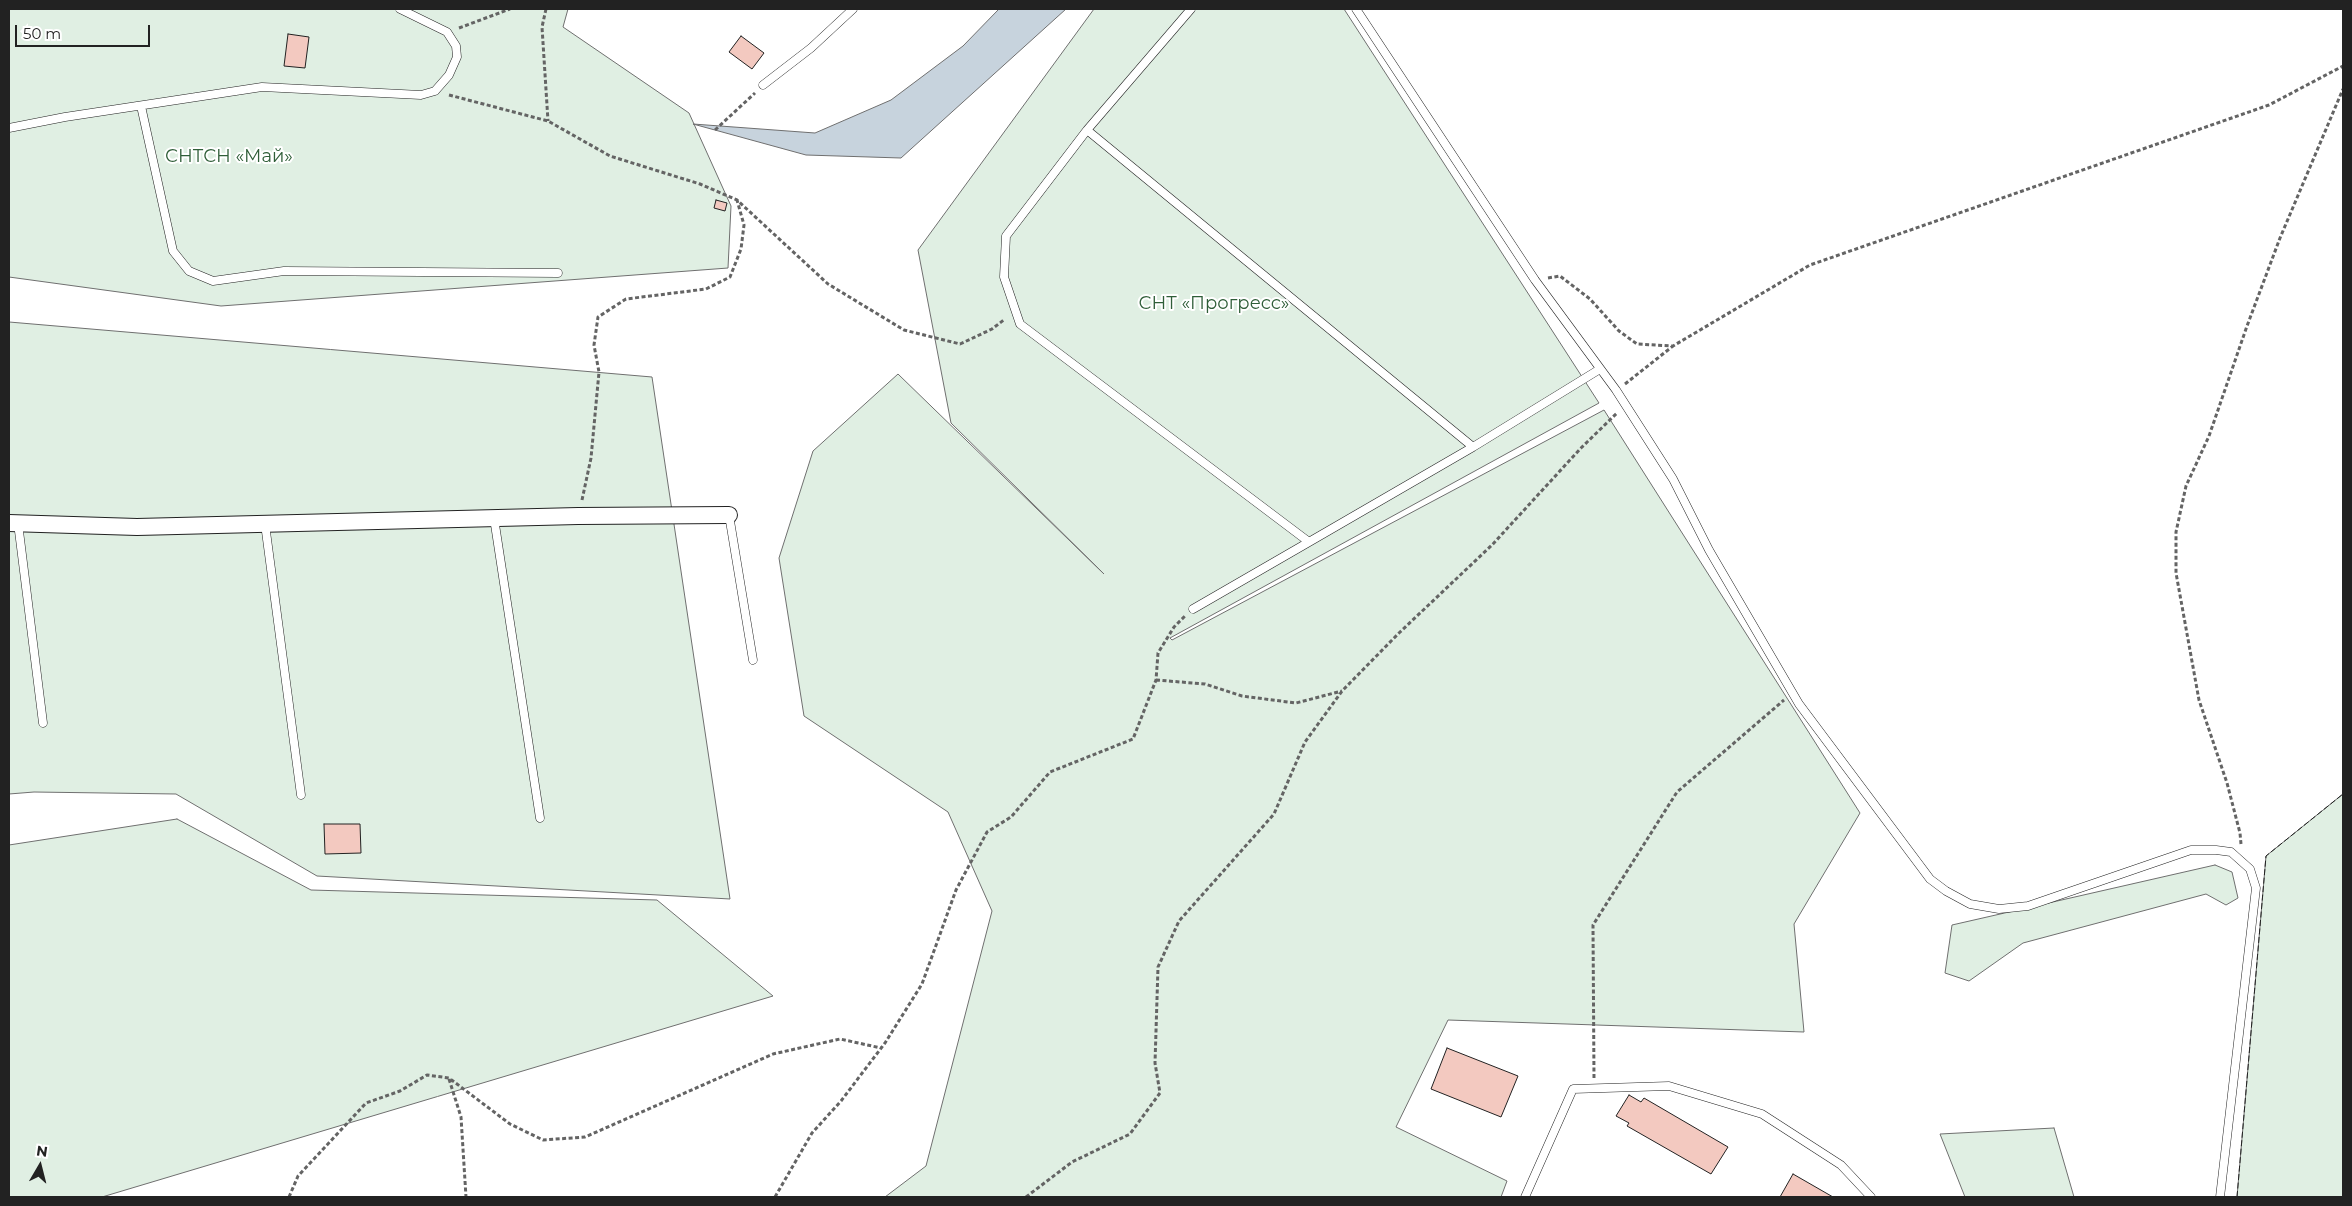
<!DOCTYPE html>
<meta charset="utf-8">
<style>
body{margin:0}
#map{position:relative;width:2352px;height:1206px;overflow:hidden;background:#fff;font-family:Montserrat,sans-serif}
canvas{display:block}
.frame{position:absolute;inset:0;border:10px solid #222;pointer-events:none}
.north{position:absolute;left:15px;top:1141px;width:50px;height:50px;-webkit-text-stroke:4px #fff;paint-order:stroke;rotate:8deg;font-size:14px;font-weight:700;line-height:20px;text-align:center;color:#222}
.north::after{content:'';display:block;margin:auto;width:18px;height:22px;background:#222;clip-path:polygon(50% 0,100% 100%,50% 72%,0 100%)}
.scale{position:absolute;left:15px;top:25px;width:135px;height:22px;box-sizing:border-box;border:2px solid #222;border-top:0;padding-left:6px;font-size:15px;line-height:18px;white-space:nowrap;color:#222;-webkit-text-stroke:4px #fff;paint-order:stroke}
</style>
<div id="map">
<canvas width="2352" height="1206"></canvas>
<div class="frame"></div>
<div class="north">N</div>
<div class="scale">50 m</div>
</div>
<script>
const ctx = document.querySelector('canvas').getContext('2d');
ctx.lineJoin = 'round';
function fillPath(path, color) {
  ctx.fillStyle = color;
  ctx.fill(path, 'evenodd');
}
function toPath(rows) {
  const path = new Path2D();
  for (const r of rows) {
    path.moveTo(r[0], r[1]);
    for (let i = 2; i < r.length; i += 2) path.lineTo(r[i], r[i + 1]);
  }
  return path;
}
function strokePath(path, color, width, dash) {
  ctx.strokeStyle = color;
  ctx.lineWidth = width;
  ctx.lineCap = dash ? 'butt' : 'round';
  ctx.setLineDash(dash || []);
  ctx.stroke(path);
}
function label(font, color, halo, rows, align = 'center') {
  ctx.font = font + ' Montserrat,sans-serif';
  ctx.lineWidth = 4;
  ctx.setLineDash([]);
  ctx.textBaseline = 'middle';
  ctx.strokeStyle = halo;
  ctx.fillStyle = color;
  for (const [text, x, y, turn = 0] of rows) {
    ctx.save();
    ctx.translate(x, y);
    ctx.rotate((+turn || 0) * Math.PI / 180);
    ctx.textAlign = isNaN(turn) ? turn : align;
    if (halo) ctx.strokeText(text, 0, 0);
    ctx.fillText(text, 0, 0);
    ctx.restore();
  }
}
const green = toPath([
 [9,9,568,9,563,27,689,113,731,206,728,268,221,306,9,277,9,9],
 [1094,9,1344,9,1599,403,1170,638,1172,640,1604,410,1860,813,1794,924,1804,1032,1448,1020,1396,1127,1507,1181,1501,1197,885,1197,926,1166,992,911,948,812,804,716,779,558,813,451,898,374,1104,574,951,423,918,250,1094,9],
 [9,322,652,377,730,899,317,876,176,794,34,792,9,794,9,322],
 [2343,794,2343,1197,2237,1197,2266,856,2343,794],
 [177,819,311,890,657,900,773,996,102,1197,9,1197,9,845,177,819],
 [2215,865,2232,872,2238,898,2226,905,2206,894,2023,943,1969,981,1945,973,1952,925,2215,865],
 [2054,1128,2074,1197,1965,1197,1940,1134,2054,1128]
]);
fillPath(green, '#e0efe3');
strokePath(green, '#6f6f6f', 1);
const water = toPath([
 [999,9,1066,9,901,158,806,155,693,124,815,133,891,100,963,46,999,9]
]);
fillPath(water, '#c7d3dd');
strokePath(water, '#6f6f6f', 1);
const building = toPath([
 [288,34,309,37,305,68,284,66,288,34],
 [741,36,764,53,752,69,729,52,741,36],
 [716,200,727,203,725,211,714,208,716,200],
 [324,824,360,824,361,853,325,854,324,824],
 [1447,1048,1518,1076,1501,1117,1431,1089,1447,1048],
 [1629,1095,1641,1102,1644,1098,1728,1147,1711,1174,1627,1126,1629,1123,1616,1116,1629,1095],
 [1793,1174,1833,1197,1780,1197,1793,1174]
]);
fillPath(building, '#f3c9c0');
strokePath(building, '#222', 1);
const service = toPath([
 [1191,9,1087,130,1006,236,1004,277,1020,324,1309,542,1473,447,1600,369],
 [1356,9,1535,280,1616,390,1673,479,1709,550,1799,704,1930,879,1946,891,1970,904,1999,909,2028,906,2191,850,2216,850,2231,852,2250,869,2256,888,2220,1197],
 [763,85,811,48,853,9],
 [141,106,173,251,189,271,213,281,284,271,558,273],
 [9,128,65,117,262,87,421,95,435,91,449,75,457,57,456,46,447,32,400,9],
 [1087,130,1473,447],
 [729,515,753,660],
 [494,518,540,818],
 [18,523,43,723],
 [265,524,301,795],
 [1193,609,1309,542],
 [1525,1197,1573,1089,1669,1086,1762,1114,1841,1165,1871,1197]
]);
const minor = toPath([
 [9,523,137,527,578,516,729,515]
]);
strokePath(service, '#222', 9);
strokePath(minor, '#222', 18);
strokePath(toPath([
 [546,9,542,27,548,121],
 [459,28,510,9],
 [449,95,548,121,610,156,700,184,737,200,828,284,904,330,960,344,992,329,1005,319],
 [715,130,755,93],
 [1548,278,1560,276,1590,299,1619,331,1637,344,1673,346,1810,265,2269,105,2343,66],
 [1625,384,1673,346],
 [582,500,591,458,599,372,594,345,598,317,626,299,706,289,730,277,741,249,744,225,737,200],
 [1156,680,1205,684,1242,696,1296,703,1342,691],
 [2241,844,2240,833,2227,783,2199,700,2176,573,2176,532,2186,486,2209,436,2247,326,2280,238,2343,89],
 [1594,1078,1593,925,1677,792,1784,700],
 [449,1079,461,1117,466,1197],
 [289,1197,298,1176,366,1103,400,1091,427,1075,449,1078,510,1124,543,1140,585,1137,773,1054,840,1039,881,1048],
 [775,1197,812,1133,841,1101,885,1043,922,984,956,890,987,832,1011,817,1050,772,1133,739,1156,680,1158,653,1174,627,1185,616],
 [1026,1197,1072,1162,1130,1134,1160,1093,1155,1063,1158,967,1179,921,1274,814,1305,742,1342,691,1399,633,1492,545,1581,448,1617,413]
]), '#646464', 3, [4, 2.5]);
strokePath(service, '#fff', 8);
strokePath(minor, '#fff', 16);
strokePath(toPath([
 [2237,1197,2266,856,2343,794]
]), '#222', 1, [6, 2.5]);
label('18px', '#2f5e38', '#fff', [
 ["СНТСН «Май»",229,157],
 ["СНТ «Прогресс»",1214,304]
]);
</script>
